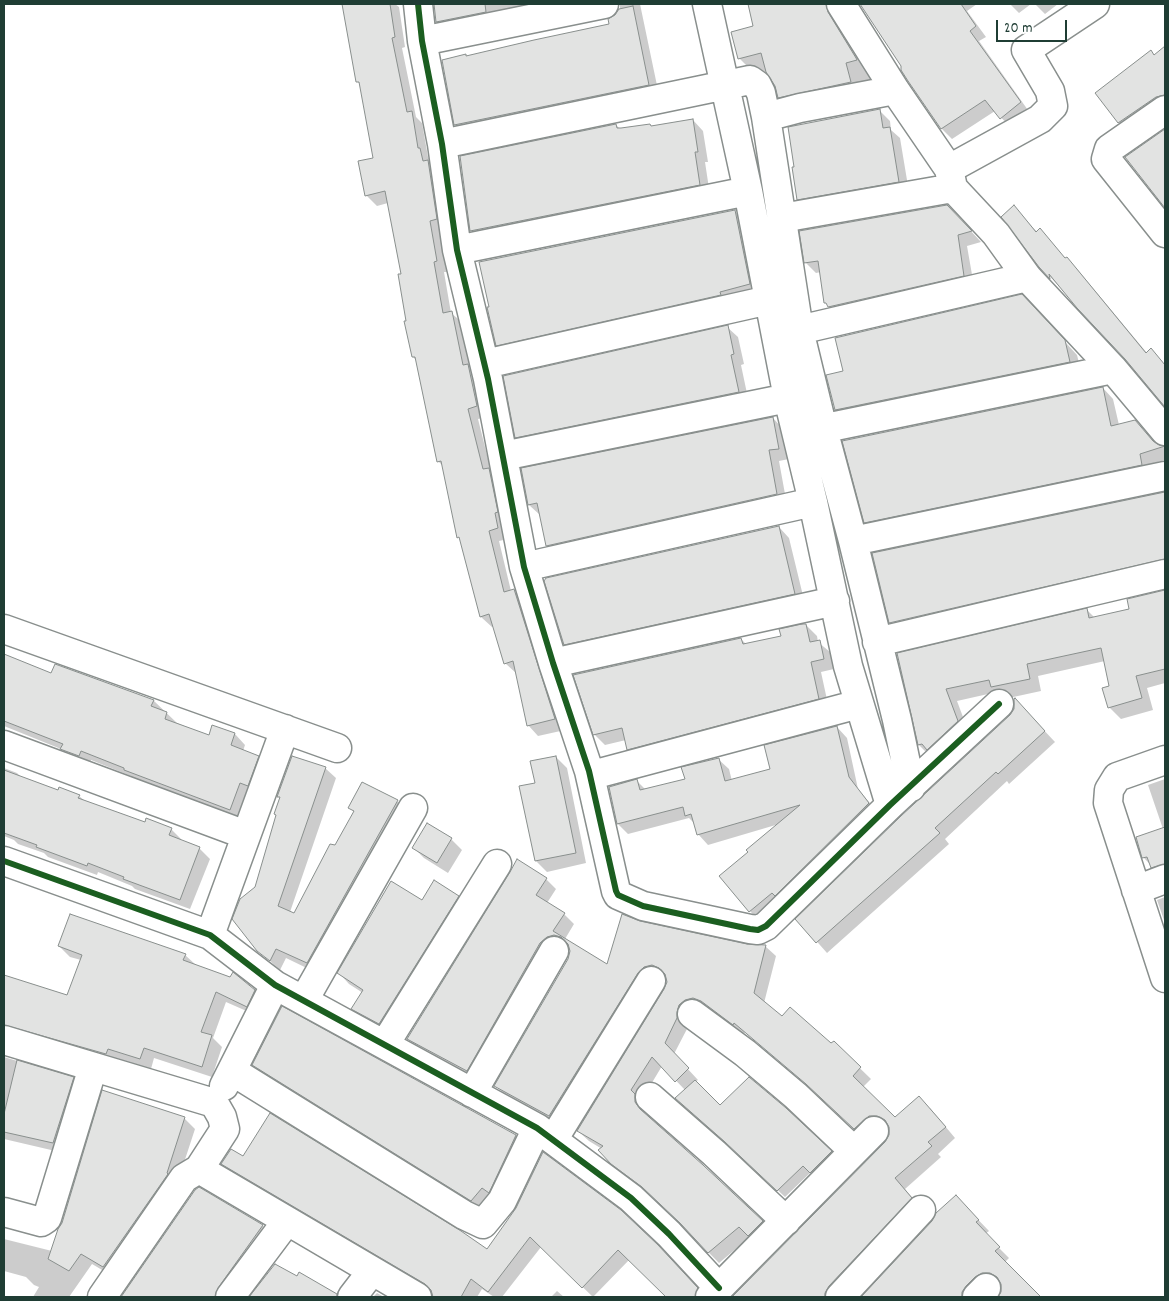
<!DOCTYPE html>
<style>
body{margin:0}
#map{position:relative;width:1169px;height:1301px;overflow:hidden;background:#fff;font-family:Dekko,sans-serif}
canvas{display:block}
.frame{position:absolute;inset:0;border:5px solid #1f3d34;pointer-events:none}
.scale{position:absolute;left:996px;top:20px;width:71px;height:22px;box-sizing:border-box;border:2px solid #1f3d34;border-top:0;padding-left:6px;font-size:15px;line-height:18px;white-space:nowrap;color:#1f3d34;-webkit-text-stroke:4px #fff;paint-order:stroke}
</style>
<div id="map">
<canvas width="1169" height="1301"></canvas>
<div class="frame"></div>
<div class="scale">20 m</div>
</div>
<script>
const ctx = document.querySelector('canvas').getContext('2d');
ctx.lineJoin = 'round';
function fillPath(path, color) {
  ctx.fillStyle = color;
  ctx.fill(path, 'evenodd');
}
function toPath(rows) {
  const path = new Path2D();
  for (const r of rows) {
    path.moveTo(r[0], r[1]);
    for (let i = 2; i < r.length; i += 2) path.lineTo(r[i], r[i + 1]);
  }
  return path;
}
function strokePath(path, color, width, dash) {
  ctx.strokeStyle = color;
  ctx.lineWidth = width;
  ctx.lineCap = dash ? 'butt' : 'round';
  ctx.setLineDash(dash || []);
  ctx.stroke(path);
}
fillPath(toPath([
 [349,4,395,4,399,7,405,47,402,48,416,117,422,123,428,157,430,160,447,230,440,232,447,272,444,272,451,313,463,323,487,417,478,419,491,471,499,480,508,539,499,541,511,591,514,591,525,601,565,730,538,736,528,725,517,674,505,663,494,626,492,627,481,617,461,539,459,537,444,467,438,461,417,361,413,357,402,275,388,203,377,206,366,195,374,159,361,85,358,82,344,5],
 [435,4,569,4,447,32,437,22],
 [620,4,640,4,659,95,466,135,455,125,443,61,466,56,467,57,610,25,620,10],
 [749,4,853,4,876,79,799,117,779,97,776,86,770,76,759,78,739,58,755,27],
 [861,4,977,4,967,11,986,37,979,41,1030,113,1011,128,995,111,952,139,942,129,909,81,902,66],
 [1010,4,1031,4,1019,13],
 [1035,4,1058,4,1045,14],
 [1165,48,1165,109,1130,133,1119,123,1097,94,1151,51,1155,56],
 [879,110,890,121,891,130,900,138,909,192,809,209,798,199],
 [693,120,703,131,708,162,705,162,710,195,482,241,471,230,616,125,620,129,652,127],
 [1165,130,1165,206,1126,157],
 [1014,207,1037,232,1077,269,1147,353,1161,360,1165,365,1165,405,1126,358,1040,266],
 [735,211,745,222,760,295,508,356,497,345],
 [958,217,981,242,967,246,974,286,839,317,829,307,821,272,816,273,806,263,801,232],
 [1035,309,1077,355,1082,375,849,423,836,410,844,372],
 [727,327,738,337,744,364,741,365,749,403,527,448,516,437],
 [1103,388,1113,399,1119,425,1135,421,1156,445,1165,447,1165,460,1150,464,1152,475,876,533,865,522],
 [773,418,783,429,789,459,779,461,787,505,558,556,547,545,540,515,529,505],
 [1165,493,1165,571,901,633,890,622,874,554],
 [779,527,789,538,805,604,576,655,565,644],
 [1165,591,1165,683,1147,688,1153,710,1121,719,1109,707,1111,686,1105,661,1038,676,1041,691,1004,699,997,692,957,701,969,733,931,757,919,745,898,654,1087,610,1095,618,1130,609,1128,600],
 [806,625,817,636,818,642,830,652,834,669,821,672,829,709,639,760,628,749,626,740,605,745,594,734,741,639,746,644,782,636],
 [4,656,52,675,154,701,177,723,209,736,213,726,235,734,245,745,243,751,258,757,268,767,240,819,135,780,131,776,91,760,89,766,72,759,61,749,4,726],
 [1025,710,1055,742,1009,784,1007,781,945,839,949,844,827,953,797,919],
 [837,727,847,738,858,789,879,814,760,922,750,911,750,852,779,824,708,845,698,834,695,824,689,818,628,834,618,824,637,781,646,790,686,780,718,759,729,769,732,781,771,770],
 [556,757,567,768,586,863,547,872,536,861,521,787,536,784],
 [4,768,17,773,22,778,58,791,79,796,85,801,146,824,171,829,181,839,180,841,199,848,210,859,190,909,135,889,132,886,98,872,97,875,48,857,44,853,18,844,14,840,4,836],
 [325,768,336,778,290,912,295,914,355,813,350,808,362,784,398,802,408,812,317,973,286,958,280,970,258,950,257,888,281,798,278,796],
 [1165,779,1165,878,1164,879,1144,858,1163,829,1148,785],
 [428,825,451,839,462,850,448,873,424,858,414,848],
 [546,879,556,889,547,903,564,914,574,924,565,939,607,966,639,922,747,946,765,946,776,956,764,1003,782,1018,831,1045,834,1043,871,1079,863,1087,895,1119,930,1108,955,1138,938,1154,941,1157,905,1189,922,1209,838,1297,733,1297,886,1143,890,1135,890,1126,881,1126,865,1139,818,1094,745,1032,744,1034,713,1011,705,1008,686,1023,687,1029,674,1054,698,1080,695,1082,720,1107,785,1109,838,1160,818,1179,811,1172,785,1197,734,1149,685,1090,662,1066,641,1101,645,1106,645,1113,648,1118,703,1165,773,1232,759,1246,750,1237,719,1263,654,1197,623,1174,600,1150,602,1149,589,1141,578,1131,665,990,668,981,667,976,662,975,560,1126,506,1096,496,1086,569,959,571,952,570,946,566,945,477,1081,418,1049,408,1039],
 [458,897,469,907,390,1034,363,1019,353,1009,363,993,349,984,339,973,422,902],
 [1165,897,1165,923,1157,900],
 [59,946,185,955,196,965,254,990,265,1001,258,1016,226,1002,213,1038,222,1047,212,1077,154,1058,151,1069,118,1059,116,1064,4,1040,4,977,68,996,81,960,70,957],
 [282,1008,516,1136,526,1146,482,1211,264,1075,254,1065],
 [4,1057,73,1078,84,1089,64,1153,4,1139],
 [184,1118,195,1129,177,1184,114,1277,92,1264,69,1297,33,1297,39,1287,34,1285,26,1277,4,1271,4,1239,52,1251],
 [243,1158,487,1251,517,1209,668,1257,705,1297,667,1297,629,1260,593,1297,541,1247,502,1297,494,1297,482,1289,477,1297,434,1297,432,1291,233,1174,223,1164],
 [199,1189,263,1226,273,1236,228,1297,122,1297,196,1191],
 [966,1207,989,1231,985,1234,1009,1258,1005,1262,1039,1297,1000,1297,1002,1292,1001,1283,993,1283,977,1297,863,1297,933,1221],
 [275,1265,297,1278,338,1297,251,1297],
 [557,1291,564,1297,551,1297],
 [377,1293,384,1297,373,1297]
]), '#0003');
const building = toPath([
 [342,4,390,4,395,37,392,38,407,112,412,111,418,148,420,148,423,161,428,160,437,219,430,221,437,261,434,262,443,313,452,311,463,365,468,364,477,406,468,409,483,469,489,468,498,512,495,513,498,528,489,531,504,592,514,589,555,719,527,726,513,661,504,664,489,614,480,617,459,537,457,538,441,461,437,462,415,357,412,357,404,321,406,321,398,274,401,274,385,191,365,196,358,161,373,158,359,82,356,82,342,4],
 [434,4,485,4,486,12,436,22,434,4],
 [748,4,826,4,828,12,856,58,857,60,846,63,851,82,778,98,775,86,766,72,761,53,738,59,731,32,753,26,748,4],
 [860,4,961,4,976,26,970,31,1021,102,1000,119,985,100,941,129,908,81,901,70,901,66,860,4],
 [633,6,649,85,454,125,442,60,466,54,466,56,534,40,609,24,608,19,615,15,619,9,633,6],
 [1165,46,1165,95,1156,97,1118,123,1095,93,1151,50,1154,55,1165,46],
 [880,109,883,128,890,127,899,182,797,200,792,167,794,167,788,127,880,109],
 [693,119,698,152,695,152,700,185,470,231,460,156,616,124,617,128,621,128,650,124,651,126,693,119],
 [1165,129,1165,208,1125,157,1165,129],
 [947,205,972,231,958,235,964,276,828,307,826,303,824,303,818,261,804,263,799,231,947,205],
 [1014,205,1036,232,1040,228,1065,258,1067,257,1146,353,1151,348,1165,365,1165,407,1125,359,1077,308,1049,274,1050,279,1039,267,1001,217,1014,205],
 [735,210,750,284,720,292,721,295,496,346,487,307,489,307,479,262,735,210],
 [1022,294,1065,340,1070,362,835,410,826,375,843,371,835,338,1022,294],
 [728,325,734,354,731,355,739,392,515,438,503,376,728,325],
 [1103,387,1111,426,1135,420,1153,441,1159,445,1165,446,1140,454,1142,465,864,523,842,441,1103,387],
 [773,417,779,449,769,450,777,494,546,546,537,503,528,505,521,468,773,417],
 [1165,492,1165,559,889,623,872,553,1165,492],
 [779,526,795,594,564,645,544,581,546,578,779,526],
 [1165,590,1165,669,1136,676,1142,698,1108,708,1102,688,1109,686,1101,648,1027,664,1030,679,991,687,989,680,946,689,958,721,927,750,922,744,918,745,897,653,1087,608,1089,618,1129,609,1127,599,1165,590],
 [802,624,806,624,810,642,820,640,824,659,811,662,819,699,627,750,622,728,593,735,573,675,741,638,743,644,781,636,779,629,802,624],
 [4,654,51,673,55,664,154,700,151,706,167,712,165,719,209,735,212,725,235,733,231,745,259,756,248,786,240,783,230,810,124,770,124,768,81,751,79,756,60,749,63,744,4,721,4,654],
 [1015,698,1045,731,998,774,996,772,935,828,940,833,816,943,795,919,901,816,1010,715,1014,709,1014,699,1015,698],
 [837,726,849,777,869,803,775,896,772,893,749,912,719,876,748,852,746,850,800,805,697,835,691,814,685,816,683,807,617,824,609,787,637,779,640,790,685,779,681,767,719,758,725,781,770,769,764,745,837,726],
 [292,756,326,767,278,906,294,913,330,844,335,845,354,811,348,808,362,782,398,800,307,963,276,949,270,961,257,951,232,919,240,899,255,887,276,815,274,814,280,797,277,797,292,756],
 [556,756,576,853,535,861,519,786,535,783,530,761,556,756],
 [4,770,58,790,59,787,80,795,78,798,145,822,146,818,172,828,169,835,200,847,180,900,123,879,124,877,88,863,87,866,36,847,37,845,4,833,4,770],
 [427,823,452,838,437,863,412,848,427,823],
 [1165,827,1165,864,1151,868,1147,857,1142,858,1136,837,1165,827],
 [517,859,547,878,536,895,565,913,553,931,607,964,622,914,640,921,747,944,766,945,754,993,782,1016,790,1007,831,1043,834,1041,861,1067,853,1076,895,1117,919,1096,946,1127,928,1142,932,1146,895,1178,912,1198,829,1286,825,1293,825,1297,732,1297,885,1142,889,1135,889,1127,885,1120,877,1116,869,1116,854,1129,806,1084,734,1023,733,1025,701,1001,693,998,685,1000,679,1005,677,1012,677,1018,665,1043,689,1068,675,1082,652,1057,631,1090,635,1094,635,1102,640,1109,703,1165,763,1221,748,1236,739,1227,708,1253,680,1223,642,1187,611,1164,598,1150,603,1146,577,1131,664,989,667,982,665,974,659,968,652,965,644,967,638,973,549,1116,494,1086,568,959,570,951,568,944,561,937,554,935,547,937,540,943,467,1071,407,1039,510,872,517,859],
 [434,880,459,896,379,1024,351,1009,363,990,337,973,391,881,422,900,434,880],
 [70,914,186,954,183,960,230,977,233,972,255,990,247,1007,216,992,201,1032,212,1035,202,1067,144,1048,140,1059,108,1049,106,1054,4,1025,4,975,67,995,82,955,58,946,70,914],
 [282,1006,516,1135,489,1193,482,1188,471,1201,252,1065,282,1006],
 [17,1060,74,1077,53,1143,4,1132,4,1114,17,1060],
 [749,1077,786,1108,832,1151,810,1173,803,1166,777,1191,725,1142,675,1098,695,1080,720,1105,749,1077],
 [102,1090,185,1117,167,1173,168,1174,103,1267,81,1254,69,1271,48,1259,58,1229,62,1223,102,1090],
 [270,1113,461,1231,487,1249,516,1208,543,1152,621,1210,658,1245,698,1288,695,1297,666,1297,618,1250,582,1288,530,1237,488,1292,471,1279,461,1297,433,1297,431,1290,425,1284,221,1164,231,1149,243,1156,270,1113],
 [199,1187,263,1225,218,1288,215,1297,121,1297,195,1190,199,1187],
 [956,1195,979,1220,976,1222,1000,1247,995,1251,1041,1297,998,1297,1001,1292,1001,1284,997,1277,990,1273,982,1273,975,1277,966,1286,962,1292,962,1297,861,1297,932,1221,936,1213,956,1195],
 [275,1264,297,1276,299,1272,337,1294,337,1297,249,1297,275,1264]
]);
fillPath(building, '#e2e3e2');
strokePath(building, '#898f8d', 1);
const minor = toPath([
 [418,4,422,41,442,144,457,250,488,379,524,567,553,663,589,771,616,891,618,895,643,906,750,929,758,930,766,926,890,805,999,704],
 [707,4,748,191,788,398,813,502,848,666,890,805],
 [841,4,895,90,949,169],
 [1095,4,1026,50,1050,91,1053,106,1040,119,949,169,953,188,996,234,1027,277,1113,369,1165,431],
 [422,41,604,4],
 [1165,110,1109,149,1106,159,1165,233],
 [766,117,799,330,823,429,853,541,897,720,911,787],
 [442,144,750,80,757,85,761,93,766,117,800,108,895,90],
 [782,218,953,188],
 [457,250,748,191],
 [799,330,1027,277],
 [485,364,769,300],
 [806,432,1113,369],
 [503,456,788,398],
 [853,541,1165,476],
 [524,567,813,502],
 [4,629,337,748],
 [877,642,1165,574],
 [553,663,835,601],
 [4,745,246,835],
 [1165,760,1117,777,1109,790,1108,803,1165,978],
 [589,771,596,774,859,704],
 [4,861,210,935,275,985,537,1128,631,1198,669,1234,719,1288],
 [1136,890,1165,879],
 [210,935,285,729],
 [304,1000,413,808],
 [692,1014,745,1053,796,1096,854,1151],
 [4,1040,214,1103,222,1117,225,1129,199,1169,184,1178,102,1297],
 [385,1044,497,864],
 [232,1071,464,1215,483,1224,502,1201,537,1128],
 [224,1086,275,985],
 [472,1093,554,951],
 [650,1097,714,1153,786,1221],
 [553,1140,651,981],
 [199,1169,417,1297],
 [4,1212,41,1222,47,1218,93,1067],
 [230,1297,287,1221],
 [352,1297,372,1271],
 [710,1297,874,1131],
 [840,1297,921,1210],
 [977,1297,986,1288]
]);
strokePath(minor, '#898f8d', 31);
strokePath(minor, '#fff', 28);
strokePath(toPath([
 [418,4,422,41,442,144,457,250,488,379,524,567,553,663,589,771,616,891,618,895,643,906,750,929,758,930,766,926,890,805,999,704],
 [4,861,210,935,275,985,537,1128,631,1198,669,1234,719,1288]
]), '#1b5e20', 6);
</script>
